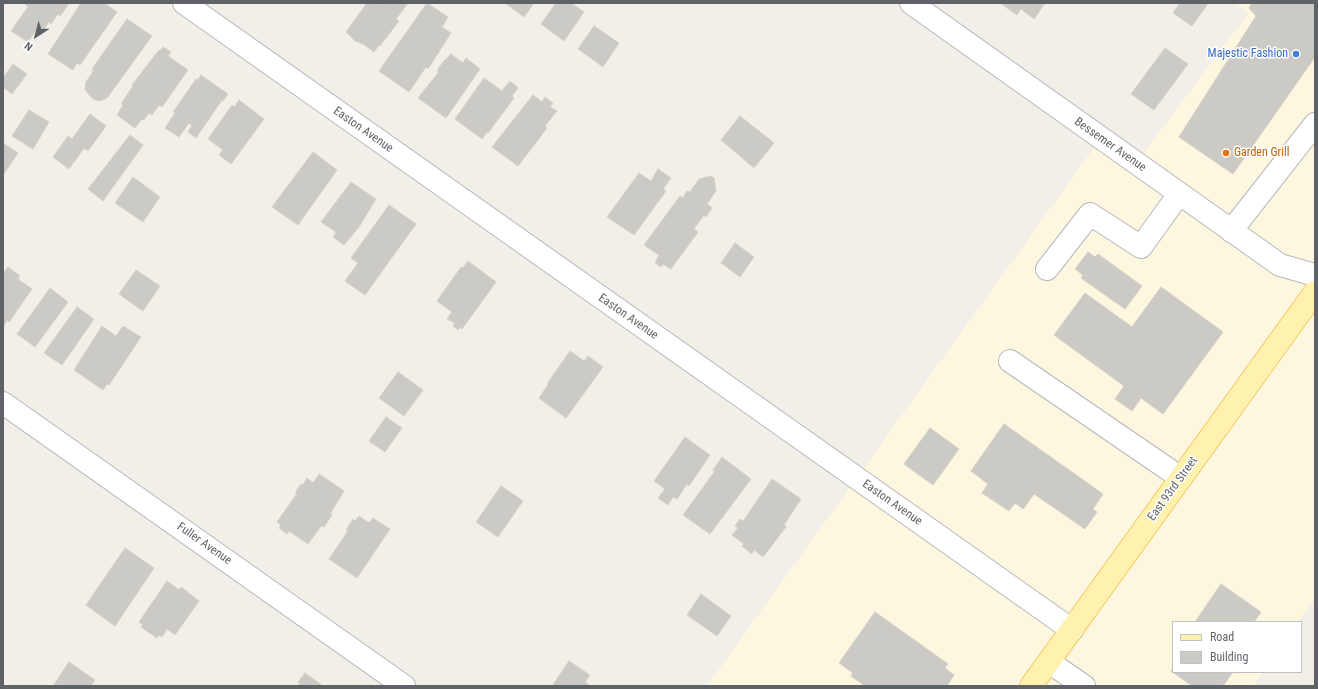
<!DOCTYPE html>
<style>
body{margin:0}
#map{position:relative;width:1318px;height:689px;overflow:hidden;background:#f1efe8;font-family:"Roboto Condensed",sans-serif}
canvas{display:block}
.frame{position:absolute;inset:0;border:4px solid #5f6368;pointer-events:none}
.legend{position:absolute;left:1172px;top:621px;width:130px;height:52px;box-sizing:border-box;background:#fff;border:1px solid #bfc1c3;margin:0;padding:5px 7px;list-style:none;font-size:12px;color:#5f6368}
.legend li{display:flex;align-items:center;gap:8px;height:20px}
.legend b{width:20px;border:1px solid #bfc1c3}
.north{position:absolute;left:16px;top:16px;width:40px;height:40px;-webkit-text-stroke:3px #fff;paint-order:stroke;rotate:216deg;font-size:11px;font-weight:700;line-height:16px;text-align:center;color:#5f6368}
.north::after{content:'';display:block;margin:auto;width:14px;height:18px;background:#5f6368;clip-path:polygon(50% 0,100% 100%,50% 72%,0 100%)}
</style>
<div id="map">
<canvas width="1318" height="689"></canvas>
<div class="frame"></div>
<ul class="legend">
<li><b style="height:5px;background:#fff2af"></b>Road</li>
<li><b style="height:11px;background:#cccac5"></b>Building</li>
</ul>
<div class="north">N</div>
</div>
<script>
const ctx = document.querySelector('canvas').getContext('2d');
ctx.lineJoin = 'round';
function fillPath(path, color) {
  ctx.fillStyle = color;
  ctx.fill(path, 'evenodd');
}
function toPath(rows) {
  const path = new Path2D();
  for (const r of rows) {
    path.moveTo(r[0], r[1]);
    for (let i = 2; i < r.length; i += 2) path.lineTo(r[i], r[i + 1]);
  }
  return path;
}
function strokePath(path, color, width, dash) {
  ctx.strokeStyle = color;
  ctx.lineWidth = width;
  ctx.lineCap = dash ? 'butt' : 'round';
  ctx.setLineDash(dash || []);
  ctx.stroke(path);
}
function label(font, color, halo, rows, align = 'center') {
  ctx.font = font + ' "Roboto Condensed",sans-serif';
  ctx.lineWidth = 3;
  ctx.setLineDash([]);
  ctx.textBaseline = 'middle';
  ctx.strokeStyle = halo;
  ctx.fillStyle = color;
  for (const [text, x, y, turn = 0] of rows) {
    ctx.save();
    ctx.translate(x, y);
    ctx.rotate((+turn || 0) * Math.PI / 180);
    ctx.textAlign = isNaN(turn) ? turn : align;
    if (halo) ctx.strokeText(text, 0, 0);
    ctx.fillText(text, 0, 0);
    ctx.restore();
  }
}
fillPath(toPath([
 [1234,3,1315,3,1315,599,1298,622,1173,622,1173,672,1263,672,1253,686,707,686,1101,138,1136,163,1249,13]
]), '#fef7e0');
const building = toPath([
 [24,3,66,3,68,5,60,16,58,14,51,24,49,22,44,29,39,26,28,42,11,31,28,7,24,3],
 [81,3,104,3,117,12,80,65,77,63,73,70,48,54,81,3],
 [367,3,374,3,377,5,379,3,408,3,396,19,399,21,380,46,379,45,374,52,363,44,355,41,346,32,367,3],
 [427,3,448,17,442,27,451,33,428,69,426,67,409,92,379,71,427,3],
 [505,3,534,3,524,17,505,3],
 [556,3,571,3,584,12,564,41,541,24,556,3],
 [1000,3,1045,3,1034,19,1021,9,1017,15,1000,3],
 [1180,3,1204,3,1207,5,1192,26,1173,13,1180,3],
 [1252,3,1315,3,1315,57,1233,174,1179,137,1256,16,1249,8,1252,3],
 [127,19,152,36,107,98,100,101,93,99,85,90,86,82,94,70,92,69,127,19],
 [594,26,619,43,603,67,578,49,594,26],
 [163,47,171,52,168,56,188,70,162,107,159,105,152,115,149,113,144,120,142,119,135,128,117,115,123,105,121,104,133,86,132,85,159,50,160,51,163,47],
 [1165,48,1188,64,1154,110,1131,94,1165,48],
 [451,54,463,63,466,58,480,69,446,118,418,98,438,73,438,69,443,62,451,54],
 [13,64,27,74,12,94,3,87,3,78,13,64],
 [201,75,228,94,223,101,222,100,196,138,188,132,192,126,189,123,179,137,165,128,175,113,173,112,196,79,198,80,201,75],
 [484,78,502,91,510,81,518,88,512,96,514,98,488,133,487,132,482,139,455,119,484,78],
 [533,95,542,102,545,97,553,103,550,107,557,111,545,126,547,128,518,166,492,147,533,95],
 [239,100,264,119,231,164,219,155,223,150,208,139,232,105,234,107,239,100],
 [29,110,49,122,33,149,12,136,29,110],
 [90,114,106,126,88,151,84,148,69,169,53,157,68,136,72,139,90,114],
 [740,116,774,143,754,168,721,140,740,116],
 [130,135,143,145,103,201,88,189,130,135],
 [3,143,18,153,3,175,3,143],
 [313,152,337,170,298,225,272,207,313,152],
 [658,169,671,178,663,189,666,191,634,235,607,217,639,173,651,181,658,169],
 [711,176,714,178,716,191,707,204,712,208,706,217,704,215,694,229,698,232,671,269,663,264,661,267,655,263,659,255,644,245,680,196,683,198,687,191,690,192,699,179,711,176],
 [133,177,160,197,143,222,115,203,133,177],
 [351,182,376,199,359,227,344,245,333,237,336,232,321,222,351,182],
 [389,205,416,224,365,295,345,281,358,263,351,258,389,205],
 [735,243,754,257,740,277,721,263,735,243],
 [1088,252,1095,257,1098,254,1142,286,1125,309,1081,278,1083,275,1075,269,1088,252],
 [468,261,496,282,462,329,460,327,458,330,453,326,455,323,447,319,452,312,437,301,461,267,463,268,468,261],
 [8,267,20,276,18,279,32,289,9,322,7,320,3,327,3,274,8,267],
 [136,270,160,286,143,311,119,294,136,270],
 [1161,287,1223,332,1163,414,1141,398,1132,411,1115,399,1124,386,1054,335,1085,293,1132,327,1161,287],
 [50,288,68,302,35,347,17,334,50,288],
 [77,307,94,319,62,365,44,353,77,307],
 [102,326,116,336,123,326,141,337,109,385,107,384,103,390,74,370,102,326],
 [570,351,584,361,588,356,603,367,566,418,539,398,548,385,547,384,570,351],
 [398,372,423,390,404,416,379,398,398,372],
 [386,417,402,428,385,452,369,441,386,417],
 [1004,424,1103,494,1093,509,1097,512,1085,529,1034,494,1023,509,1015,503,1009,511,982,493,988,484,971,471,1004,424],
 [930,428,959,449,933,485,904,464,930,428],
 [685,437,710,455,689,486,687,484,677,499,673,497,668,505,658,498,665,489,654,481,685,437],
 [722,457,751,479,710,534,683,515,715,471,713,470,722,457],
 [319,474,344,491,330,514,332,515,324,527,321,526,308,544,289,531,287,534,279,528,281,525,277,522,296,495,296,491,301,484,304,484,307,478,313,483,319,474],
 [772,479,801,499,784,525,786,527,763,557,754,550,752,554,742,546,744,544,732,535,738,528,735,526,740,519,743,521,772,479],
 [501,486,523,501,498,537,476,522,501,486],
 [359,516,369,523,373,518,390,529,357,578,329,559,348,531,346,530,353,519,355,521,359,516],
 [125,548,154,568,115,626,86,605,125,548],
 [167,581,179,590,181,587,199,601,175,635,167,629,162,637,159,635,157,638,141,627,143,625,139,622,167,581],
 [1221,584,1261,612,1254,622,1195,622,1221,584],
 [701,594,731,616,717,636,687,615,701,594],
 [875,612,948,664,945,668,954,675,947,686,865,686,851,676,853,673,839,663,875,612],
 [569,661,590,675,585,682,589,685,588,686,552,686,569,661],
 [69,662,95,680,91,686,53,686,69,662],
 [1173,668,1173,672,1233,672,1223,686,1192,686,1171,671,1173,668],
 [305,673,323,686,298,686,300,683,298,682,305,673]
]);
fillPath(building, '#cccac5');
strokePath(building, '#d6d1c6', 1);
const minor = toPath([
 [184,3,1072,630],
 [911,3,1280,265,1315,275],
 [1231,231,1315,124],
 [1047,269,1090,214,1141,247,1179,194],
 [1010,361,1181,478],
 [3,403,404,686],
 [1049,662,1084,686]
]);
const major = toPath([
 [1031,686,1315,292]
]);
strokePath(minor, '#b5b8bc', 24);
strokePath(major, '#f2c960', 24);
strokePath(minor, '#fff', 22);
strokePath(major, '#fff2af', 22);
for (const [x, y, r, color] of [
 [1296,54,4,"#3f7fe0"],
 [1226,153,4,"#e8710a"]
]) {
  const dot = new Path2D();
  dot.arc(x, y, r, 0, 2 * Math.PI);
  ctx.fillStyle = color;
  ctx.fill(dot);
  strokePath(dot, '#fff', 1.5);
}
label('12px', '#366cbe', '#fff', [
 ["Majestic Fashion",1288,54]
], 'right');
label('12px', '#5f6368', '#fff', [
 ["Easton Avenue",363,130,35],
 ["Bessemer Avenue",1110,145,35],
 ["Easton Avenue",628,317,35],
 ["East 93rd Street",1173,489,-54],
 ["Easton Avenue",892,503,35],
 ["Fuller Avenue",204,544,35]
]);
label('12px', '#c56008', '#fff', [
 ["Garden Grill",1234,153]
], 'left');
</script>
